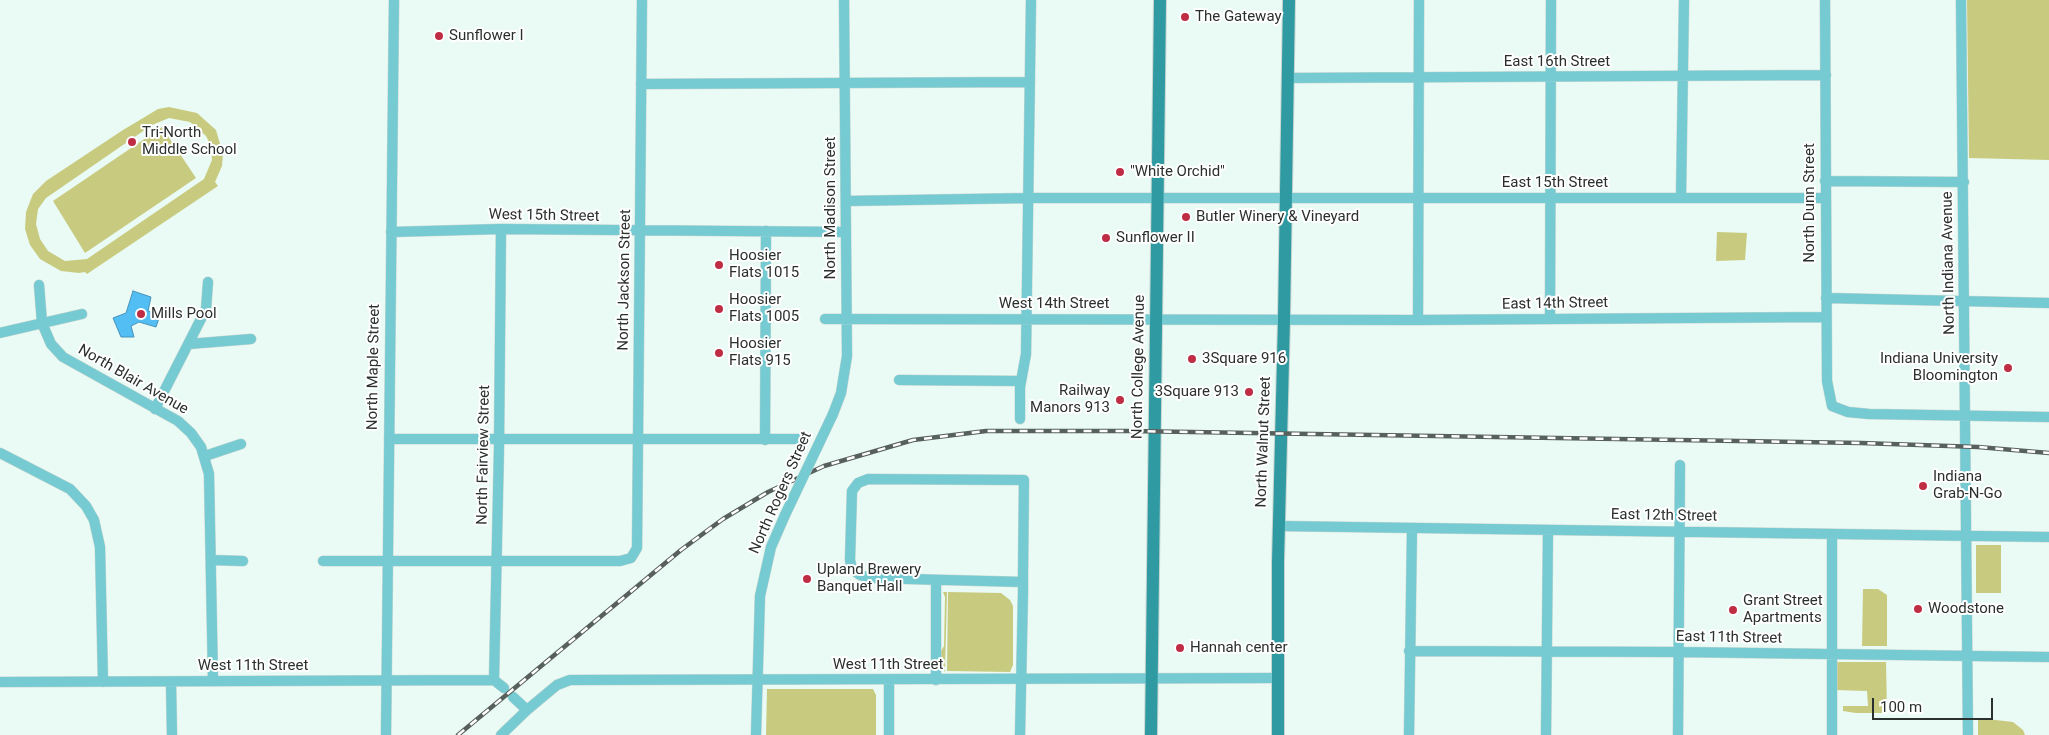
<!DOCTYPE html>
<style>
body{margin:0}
#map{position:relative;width:2049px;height:735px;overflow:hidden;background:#eafaf4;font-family:Roboto,sans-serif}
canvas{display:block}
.scale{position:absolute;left:1872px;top:698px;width:121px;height:22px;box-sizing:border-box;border:2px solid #2a302e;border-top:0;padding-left:6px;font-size:15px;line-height:18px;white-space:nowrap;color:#2a302e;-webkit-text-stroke:4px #fff;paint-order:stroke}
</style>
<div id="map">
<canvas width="2049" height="735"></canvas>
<div class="scale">100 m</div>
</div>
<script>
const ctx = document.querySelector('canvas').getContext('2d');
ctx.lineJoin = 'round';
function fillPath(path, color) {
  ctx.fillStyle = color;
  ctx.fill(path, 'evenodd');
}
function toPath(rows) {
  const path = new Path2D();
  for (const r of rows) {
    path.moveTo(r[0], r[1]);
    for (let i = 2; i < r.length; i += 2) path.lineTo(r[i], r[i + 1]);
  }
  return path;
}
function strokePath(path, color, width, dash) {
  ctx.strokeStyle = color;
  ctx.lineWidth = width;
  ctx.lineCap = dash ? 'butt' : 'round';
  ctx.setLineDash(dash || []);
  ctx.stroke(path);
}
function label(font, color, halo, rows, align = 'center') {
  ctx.font = font + ' Roboto,sans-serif';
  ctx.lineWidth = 4;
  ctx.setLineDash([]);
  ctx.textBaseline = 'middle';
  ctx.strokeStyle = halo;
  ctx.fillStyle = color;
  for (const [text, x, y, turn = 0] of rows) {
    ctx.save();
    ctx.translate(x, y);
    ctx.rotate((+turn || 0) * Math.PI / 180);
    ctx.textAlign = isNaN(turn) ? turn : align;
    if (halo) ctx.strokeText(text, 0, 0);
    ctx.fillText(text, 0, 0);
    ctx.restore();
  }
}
fillPath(toPath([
 [1967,0,2049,0,2049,160,1969,158],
 [169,107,197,113,216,130,223,154,222,166,215,182,218,186,87,274,85,272,79,273,61,271,40,259,30,245,25,229,26,212,33,194,46,181,123,130,158,109],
 [169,118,190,122,206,136,211,146,212,160,204,179,87,259,65,261,48,251,40,239,36,224,38,209,46,198,152,125],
 [162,127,196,178,85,253,53,201],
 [1717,232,1747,233,1745,260,1716,261],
 [1976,545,2001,545,2001,593,1976,593],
 [1863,589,1878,589,1887,595,1887,646,1862,646],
 [943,592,947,592,945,672,941,666,941,651,944,646,945,597],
 [948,592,1001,593,1010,600,1013,606,1013,665,1010,672,947,671],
 [1833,662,1886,662,1887,713,1856,713,1843,711,1843,706,1868,706,1867,691,1834,690],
 [767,689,873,689,876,695,876,735,766,735],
 [1978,718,2013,722,2023,730,2025,735,1978,735]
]), '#c8cb7f');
const water = toPath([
 [133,291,151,297,148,311,160,315,156,327,139,322,131,326,134,337,121,337,113,318,126,313,133,291]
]);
fillPath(water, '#53bef4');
strokePath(water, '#4793b9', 1);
const minor = toPath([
 [1825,0,1827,381,1832,406,1848,412,1869,414,2049,417],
 [1961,0,1968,735],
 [1287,78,1826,75],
 [641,84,1030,82],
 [1825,181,1964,182],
 [1681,197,1684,0],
 [846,201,1030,198,1825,198],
 [391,232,501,229,846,232],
 [39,285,42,323,51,344,63,357,178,421,191,433,201,447,209,474,213,681],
 [1826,298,2049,303],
 [825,319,1418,320,1826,317],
 [1550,319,1551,0],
 [1418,320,1419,0],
 [0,333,82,314],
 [189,344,251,339],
 [899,380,1021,381],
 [155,409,206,309,208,282],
 [833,414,841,393,847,356,844,0],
 [1020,419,1020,387,1026,354,1031,0],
 [389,439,801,439],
 [765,440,766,231],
 [0,453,70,489,86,506,94,520,100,547,103,682],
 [205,456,241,444],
 [1278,526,2049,537],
 [211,560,243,561],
 [323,561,620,561,631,558,637,548,642,0],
 [936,580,936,680],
 [1409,651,1678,652,2049,657],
 [494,680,499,447,501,229],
 [0,682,494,680,504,688],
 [171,682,172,735],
 [513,697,527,710],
 [386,735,394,0],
 [501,735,527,710,557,685,570,680,1278,678],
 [756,735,760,596,771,547,785,515],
 [889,735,889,680],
 [1020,735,1023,592,1023,574,1024,480,868,479,858,483,852,491,850,560,852,569,860,575,870,578,1023,582],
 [1409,735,1412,528],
 [1546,735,1548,530],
 [1678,735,1680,465],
 [1832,735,1832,534]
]);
const major = toPath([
 [1151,735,1160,0],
 [1278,735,1278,562,1284,319,1289,0]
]);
strokePath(minor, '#c7d6d0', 11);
strokePath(major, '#c7d6d0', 14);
strokePath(minor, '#76cbd3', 10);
strokePath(major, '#309aa3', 12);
const rail = toPath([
 [458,735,681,550,723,519,768,492,824,466,913,440,986,431,1130,431,1861,443,1978,447,2049,453]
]);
strokePath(rail, '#58605d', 4.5);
strokePath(rail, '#fff', 2.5, [8]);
const minorBridge = toPath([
 [785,515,833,414]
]);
strokePath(minorBridge, '#c7d6d0', 11, []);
strokePath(minorBridge, '#76cbd3', 10);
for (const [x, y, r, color] of [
 [1185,17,5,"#be2d43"],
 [439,36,5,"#be2d43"],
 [132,142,5,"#be2d43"],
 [1120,172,5,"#be2d43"],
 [1186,217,5,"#be2d43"],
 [1106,238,5,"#be2d43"],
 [719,265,5,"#be2d43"],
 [719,309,5,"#be2d43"],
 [141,314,5,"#be2d43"],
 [719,353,5,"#be2d43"],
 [1192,359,5,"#be2d43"],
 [2008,368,5,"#be2d43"],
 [1249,392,5,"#be2d43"],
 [1120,400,5,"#be2d43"],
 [1923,486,5,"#be2d43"],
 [807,579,5,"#be2d43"],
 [1918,609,5,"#be2d43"],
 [1733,610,5,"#be2d43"],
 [1180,648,5,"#be2d43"]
]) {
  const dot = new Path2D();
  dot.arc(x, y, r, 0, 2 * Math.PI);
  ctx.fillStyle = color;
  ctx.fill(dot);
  strokePath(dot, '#fff', 2);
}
label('15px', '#2a302e', '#fff', [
 ["The Gateway",1195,17],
 ["Sunflower I",449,36],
 ["Tri-North",142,133],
 ["Middle School",142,150],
 ["\"White Orchid\"",1130,172],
 ["Butler Winery & Vineyard",1196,217],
 ["Sunflower II",1116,238],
 ["Hoosier",729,256],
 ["Flats 1015",729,273],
 ["Hoosier",729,300],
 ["Flats 1005",729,317],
 ["Mills Pool",151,314],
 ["Hoosier",729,344],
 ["Flats 915",729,361],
 ["3Square 916",1202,359],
 ["Indiana University",1998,359,"right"],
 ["Bloomington",1998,376,"right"],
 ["Railway",1110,391,"right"],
 ["Manors 913",1110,408,"right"],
 ["3Square 913",1239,392,"right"],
 ["Indiana",1933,477],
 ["Grab-N-Go",1933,494],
 ["Upland Brewery",817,570],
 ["Banquet Hall",817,587],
 ["Grant Street",1743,601],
 ["Apartments",1743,618],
 ["Woodstone",1928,609],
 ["Hannah center",1190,648]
], 'left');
label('15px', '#2a302e', '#fff', [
 ["East 16th Street",1557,62],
 ["East 15th Street",1555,183],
 ["North Dunn Street",1810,203,-90],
 ["North Madison Street",831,208,-90],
 ["West 15th Street",544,216,1],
 ["North Indiana Avenue",1949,263,-91],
 ["North Jackson Street",625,280,-89],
 ["West 14th Street",1054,304],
 ["East 14th Street",1555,304,-1],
 ["North Maple Street",374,367,-89],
 ["North College Avenue",1139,367,-89],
 ["North Blair Avenue",133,380,30],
 ["North Walnut Street",1264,442,-88],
 ["North Fairview Street",484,455,-89],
 ["North Rogers Street",781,493,-66],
 ["East 12th Street",1664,516,1],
 ["East 11th Street",1729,638,1],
 ["West 11th Street",888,665],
 ["West 11th Street",253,666]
]);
</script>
